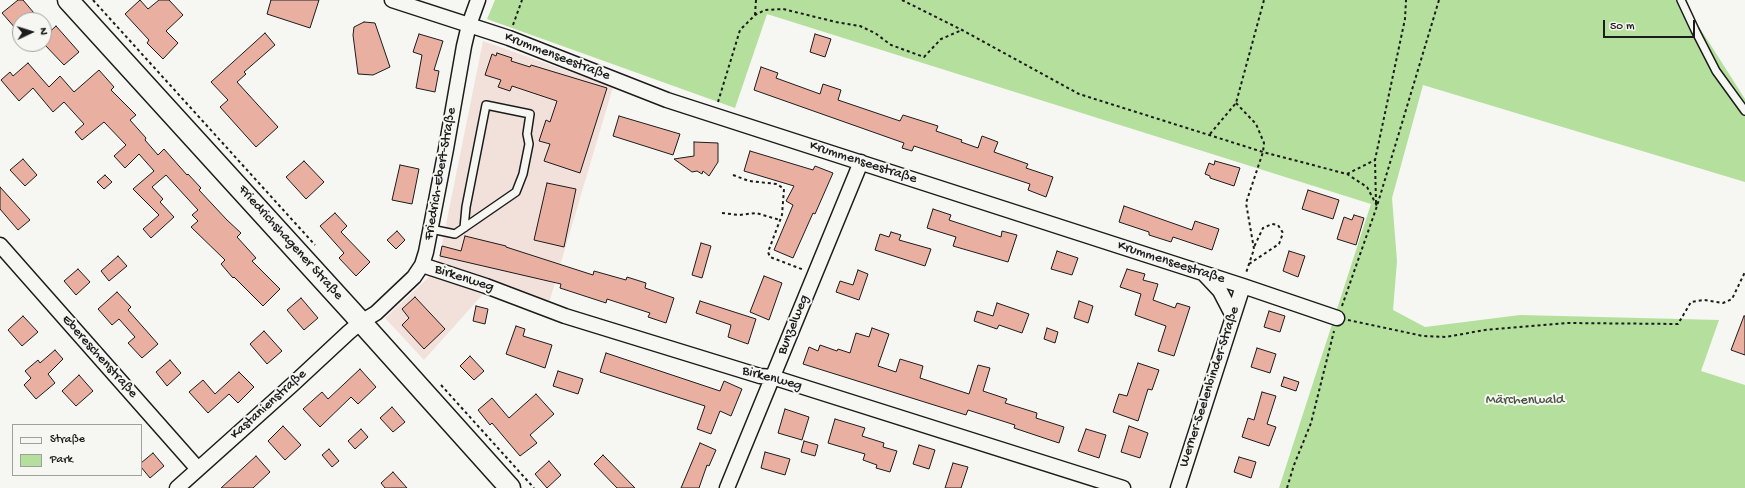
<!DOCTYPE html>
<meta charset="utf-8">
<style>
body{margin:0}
#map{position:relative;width:1745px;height:488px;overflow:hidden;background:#f6f6f2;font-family:"Gochi Hand",sans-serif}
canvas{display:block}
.legend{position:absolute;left:12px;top:424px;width:130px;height:52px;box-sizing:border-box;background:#f6f6f2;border:1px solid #9f9f9c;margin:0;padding:5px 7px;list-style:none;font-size:12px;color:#1c1c1c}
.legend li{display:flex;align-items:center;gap:8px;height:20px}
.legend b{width:20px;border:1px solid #9f9f9c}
.north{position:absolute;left:12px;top:12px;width:40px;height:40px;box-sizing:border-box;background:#f6f6f2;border:1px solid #9f9f9c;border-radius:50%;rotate:86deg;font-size:11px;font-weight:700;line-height:16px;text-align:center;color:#1c1c1c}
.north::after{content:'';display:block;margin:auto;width:14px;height:18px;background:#1c1c1c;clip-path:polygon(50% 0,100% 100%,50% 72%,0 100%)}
.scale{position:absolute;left:1603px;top:20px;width:92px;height:18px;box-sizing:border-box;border:2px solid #1c1c1c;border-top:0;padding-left:5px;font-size:12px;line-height:14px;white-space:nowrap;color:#1c1c1c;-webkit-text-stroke:3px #f6f6f2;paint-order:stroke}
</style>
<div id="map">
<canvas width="1745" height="488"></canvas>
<ul class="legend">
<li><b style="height:5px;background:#f6f6f2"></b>Straße</li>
<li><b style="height:11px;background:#b4df9c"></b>Park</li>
</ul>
<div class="north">N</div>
<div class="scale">50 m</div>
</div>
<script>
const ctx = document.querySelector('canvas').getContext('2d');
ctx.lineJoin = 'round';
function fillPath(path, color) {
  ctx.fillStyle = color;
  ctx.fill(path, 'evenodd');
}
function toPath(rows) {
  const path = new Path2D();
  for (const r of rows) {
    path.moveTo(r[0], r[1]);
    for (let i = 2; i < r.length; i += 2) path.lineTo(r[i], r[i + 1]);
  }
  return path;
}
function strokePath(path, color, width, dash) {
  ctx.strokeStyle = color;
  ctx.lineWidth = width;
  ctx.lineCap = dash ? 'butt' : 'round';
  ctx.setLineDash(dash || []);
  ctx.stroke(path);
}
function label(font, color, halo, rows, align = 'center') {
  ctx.font = font + ' "Gochi Hand",sans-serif';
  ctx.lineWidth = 4;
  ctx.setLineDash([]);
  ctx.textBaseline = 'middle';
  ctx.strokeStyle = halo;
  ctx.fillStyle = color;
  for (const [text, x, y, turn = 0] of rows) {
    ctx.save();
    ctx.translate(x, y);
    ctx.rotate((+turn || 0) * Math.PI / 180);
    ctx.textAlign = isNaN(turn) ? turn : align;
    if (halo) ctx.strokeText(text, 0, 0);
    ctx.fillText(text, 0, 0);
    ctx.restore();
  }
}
fillPath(toPath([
 [483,41,613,87,546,313,484,293,424,360,385,318,428,278,439,259]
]), '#f2e1da');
fillPath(toPath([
 [495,0,1682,0,1745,99,1745,182,1423,85,1392,198,1397,261,1393,310,1425,327,1520,315,1719,320,1701,371,1745,385,1745,488,1279,488,1371,204,767,14,735,108,487,19]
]), '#b4df9c');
const building = toPath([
 [18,0,23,0,34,13,26,20,20,20,20,25,16,29,2,13,18,0],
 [140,0,148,9,159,0,169,0,183,15,166,31,178,43,163,59,147,43,149,40,125,14,140,0],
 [271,0,319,0,310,28,267,14,271,0],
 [364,22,375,23,390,67,373,75,358,74,353,35,354,27,364,22],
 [56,26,79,52,64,65,44,44,44,37,56,26],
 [265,33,275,45,244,72,246,74,237,82,278,127,256,147,220,107,228,100,211,82,265,33],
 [419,34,443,41,434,70,439,71,435,92,416,88,422,55,413,52,419,34],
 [815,34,831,39,825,57,810,52,815,34],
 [497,53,512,58,511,61,530,67,531,65,607,88,580,173,544,161,550,144,539,141,546,120,550,122,557,101,512,86,510,91,498,87,501,80,485,75,492,54,496,56,497,53],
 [28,63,49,87,60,76,74,92,99,70,114,87,111,90,136,115,130,120,146,138,145,140,158,155,164,149,187,175,188,174,201,188,199,190,227,220,241,233,237,237,256,258,252,261,280,289,263,306,234,277,233,278,221,264,225,260,191,227,198,221,192,215,198,210,166,175,152,187,163,199,160,202,174,217,151,238,143,229,159,215,133,189,154,171,139,154,125,168,114,156,126,145,104,122,82,140,75,132,84,124,64,102,53,112,33,88,19,101,1,80,10,72,13,76,28,63],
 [761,67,778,73,776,78,820,94,823,84,841,90,838,100,900,121,903,115,938,126,936,131,962,140,961,142,978,148,982,136,998,142,994,152,1028,164,1026,168,1053,177,1046,197,1028,190,1030,184,914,146,912,151,902,148,904,143,754,90,761,67],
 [619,116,680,134,673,155,613,136,619,116],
 [694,142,718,143,718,162,709,176,703,171,702,174,697,171,692,172,674,159,694,156,694,142],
 [750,151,813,170,815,166,833,173,815,214,813,213,793,258,774,250,793,205,786,201,794,186,744,171,750,151],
 [23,159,37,175,25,186,10,170,23,159],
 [304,161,324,182,306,199,286,177,304,161],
 [1215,161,1240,168,1234,186,1210,178,1210,176,1205,174,1209,163,1214,165,1215,161],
 [400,165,419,169,412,204,392,200,400,165],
 [105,175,112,182,104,189,97,182,105,175],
 [547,183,576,189,564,247,534,240,547,183],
 [0,187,30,220,18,230,0,209,0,187],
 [1308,190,1339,200,1333,219,1302,209,1308,190],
 [1124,206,1192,230,1195,221,1219,229,1212,250,1173,237,1171,242,1149,235,1149,232,1119,222,1124,206],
 [933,209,951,215,949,220,1001,237,1002,231,1017,235,1008,262,953,246,956,237,927,228,933,209],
 [335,213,347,226,341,232,370,262,356,276,339,258,344,253,320,226,335,213],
 [1354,215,1364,218,1356,245,1337,239,1344,217,1352,220,1354,215],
 [397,231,405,240,396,249,387,240,397,231],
 [891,232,901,235,899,240,931,249,925,266,875,250,880,234,889,237,891,232],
 [465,236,506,246,506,247,593,275,594,271,626,280,627,277,646,283,645,288,674,298,666,323,648,317,650,313,607,299,606,303,560,288,561,284,440,256,442,246,461,251,465,236],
 [701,243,711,246,702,278,692,275,701,243],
 [1057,251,1078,258,1072,275,1051,269,1057,251],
 [1289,251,1305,256,1298,277,1283,271,1289,251],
 [118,256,127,266,109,281,101,271,118,256],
 [78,269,90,282,76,295,64,281,78,269],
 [1127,269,1145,274,1143,280,1158,284,1153,300,1175,308,1177,303,1190,307,1174,356,1158,351,1166,326,1135,315,1141,294,1120,287,1127,269],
 [858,270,868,274,859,300,836,292,840,281,853,285,858,270],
 [764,276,782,283,769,320,750,312,764,276],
 [117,292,131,307,128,310,158,344,142,358,128,343,135,337,119,319,112,325,98,309,117,292],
 [415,297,445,329,424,349,402,325,409,318,402,309,415,297],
 [301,298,318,318,304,330,287,310,301,298],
 [700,301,756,319,748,344,728,337,731,325,696,313,700,301],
 [1079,301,1093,306,1088,323,1074,318,1079,301],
 [997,303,1029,314,1022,333,999,325,997,329,974,321,977,311,993,316,997,303],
 [476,306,488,309,485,324,473,321,476,306],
 [1269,311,1285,316,1280,332,1264,327,1269,311],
 [23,316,38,332,22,346,8,330,23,316],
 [1744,316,1745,316,1745,355,1731,350,1744,316],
 [516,326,525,329,523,336,552,345,545,368,506,354,516,326],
 [872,328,889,334,878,366,896,372,900,359,923,366,920,378,969,394,978,365,990,368,983,391,1007,399,1005,403,1037,413,1036,418,1064,427,1059,443,1014,428,1015,425,968,410,966,415,803,364,809,347,818,351,820,345,837,351,838,349,850,353,856,333,869,337,872,328],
 [1047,328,1058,332,1055,343,1044,339,1047,328],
 [264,331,282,351,267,364,250,344,264,331],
 [1257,348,1276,354,1270,373,1251,367,1257,348],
 [55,350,63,359,48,374,55,383,36,399,24,385,31,378,25,371,38,360,40,363,55,350],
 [606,353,720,391,724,381,742,389,731,416,720,411,711,434,697,429,705,406,600,372,606,353],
 [470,356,484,371,474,380,460,366,470,356],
 [170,360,181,373,167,386,156,372,170,360],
 [1138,363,1159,370,1152,390,1148,389,1138,421,1113,412,1119,394,1127,396,1138,363],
 [360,369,376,387,358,404,351,397,320,427,303,409,322,392,328,399,360,369],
 [558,371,583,379,578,394,553,386,558,371],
 [239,372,254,387,238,403,229,394,208,413,189,392,203,380,215,394,239,372],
 [79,375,93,391,76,406,62,391,79,375],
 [1284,377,1299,382,1296,391,1281,386,1284,377],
 [1262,392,1276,396,1267,424,1276,427,1269,446,1242,437,1248,418,1254,420,1262,392],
 [536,394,554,414,530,435,537,443,520,456,492,423,490,425,478,410,492,398,509,418,536,394],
 [392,407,405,422,393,432,380,418,392,407],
 [785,409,809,417,802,440,778,433,785,409],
 [835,419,865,428,862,436,884,443,883,447,897,451,890,472,876,468,877,465,863,460,865,454,828,443,835,419],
 [283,426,301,445,285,460,268,441,283,426],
 [1129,426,1148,433,1140,458,1121,452,1129,426],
 [361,429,368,437,355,449,348,441,361,429],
 [1086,429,1106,435,1099,458,1078,451,1086,429],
 [804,441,818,445,815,456,801,452,804,441],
 [700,443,716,450,709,466,707,465,699,488,681,488,700,443],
 [919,445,935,450,929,469,913,464,919,445],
 [329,449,339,461,332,467,322,455,329,449],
 [765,452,790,459,785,475,761,468,765,452],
 [153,453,164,466,150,478,141,467,141,463,153,453],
 [603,455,635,488,617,488,594,464,603,455],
 [256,456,270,472,253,488,221,488,256,456],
 [1239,457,1256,462,1251,478,1234,472,1239,457],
 [549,461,561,475,547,488,535,474,549,461],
 [953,463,968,467,961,488,945,488,953,463],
 [393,472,407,488,385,488,381,483,393,472]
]);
fillPath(building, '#e9b0a2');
strokePath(building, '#1c1c1c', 1);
const service = toPath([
 [1681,0,1695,30,1716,71,1745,111],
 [431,229,455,234,516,192,523,174,529,144,527,134,530,114,486,105,466,207,464,228]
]);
const minor = toPath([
 [392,0,509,38,667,100,1243,286,1337,318],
 [0,245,198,469],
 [422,265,486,286,565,316,760,376,772,377,1123,488],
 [1205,275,1220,291,1233,316],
 [177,488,292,385,349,332,361,322,376,313,414,277,422,265,426,252,446,149,464,46,469,25,478,0],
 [727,488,861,162],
 [1178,488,1243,286]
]);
const secondary = toPath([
 [68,0,353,313,510,488]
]);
strokePath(service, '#1c1c1c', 10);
strokePath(minor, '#1c1c1c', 17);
strokePath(secondary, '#1c1c1c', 23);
strokePath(toPath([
 [93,0,315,245],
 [902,0,962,30,1079,94,1263,152,1347,174,1367,187,1377,206],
 [755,15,756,0],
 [513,25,522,0],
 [718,102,740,30,755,15,765,10,783,9,836,22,860,26,875,33,891,45,924,57,941,39,962,30],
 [1236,103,1256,124,1264,143,1263,152,1246,203,1254,249,1246,273],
 [1210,134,1236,103,1264,0],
 [1347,174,1375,160],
 [733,175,749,181,777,184,784,189,782,215,768,252,770,257,804,270],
 [1376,203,1375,160,1405,19,1406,0],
 [722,213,739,215,756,213,780,220],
 [1249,264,1279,244,1283,233,1278,225,1272,224,1263,228,1254,247],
 [1342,306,1377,206,1439,0],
 [1348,320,1423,336,1446,337,1485,330,1568,323,1678,324,1691,302,1704,300,1723,303,1732,299,1745,272],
 [441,385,534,488],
 [1287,488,1294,465,1311,423,1334,331]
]), '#1c1c1c', 2, [3, 3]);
strokePath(service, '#f6f6f2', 7);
strokePath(minor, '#f6f6f2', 14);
strokePath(secondary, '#f6f6f2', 20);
label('14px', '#1c1c1c', '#f6f6f2', [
 ["Krummenseestraße",557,57,21],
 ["Krummenseestraße",863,163,18],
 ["Friedrich-Ebert-Straße",441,174,-80],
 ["Friedrichshagener Straße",290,243,48],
 ["Krummenseestraße",1171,263,18],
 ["Birkenweg",464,279,18],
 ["Bunzelweg",794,325,-68],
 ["Ebereschenstraße",99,357,48],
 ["Birkenweg",772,379,15],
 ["Werner-Seelenbinder-Straße",1210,387,-72],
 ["Kastanienstraße",269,405,-42]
]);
label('14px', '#4a5642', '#f6f6f2', [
 ["Märchenwald",1525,401]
]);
</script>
